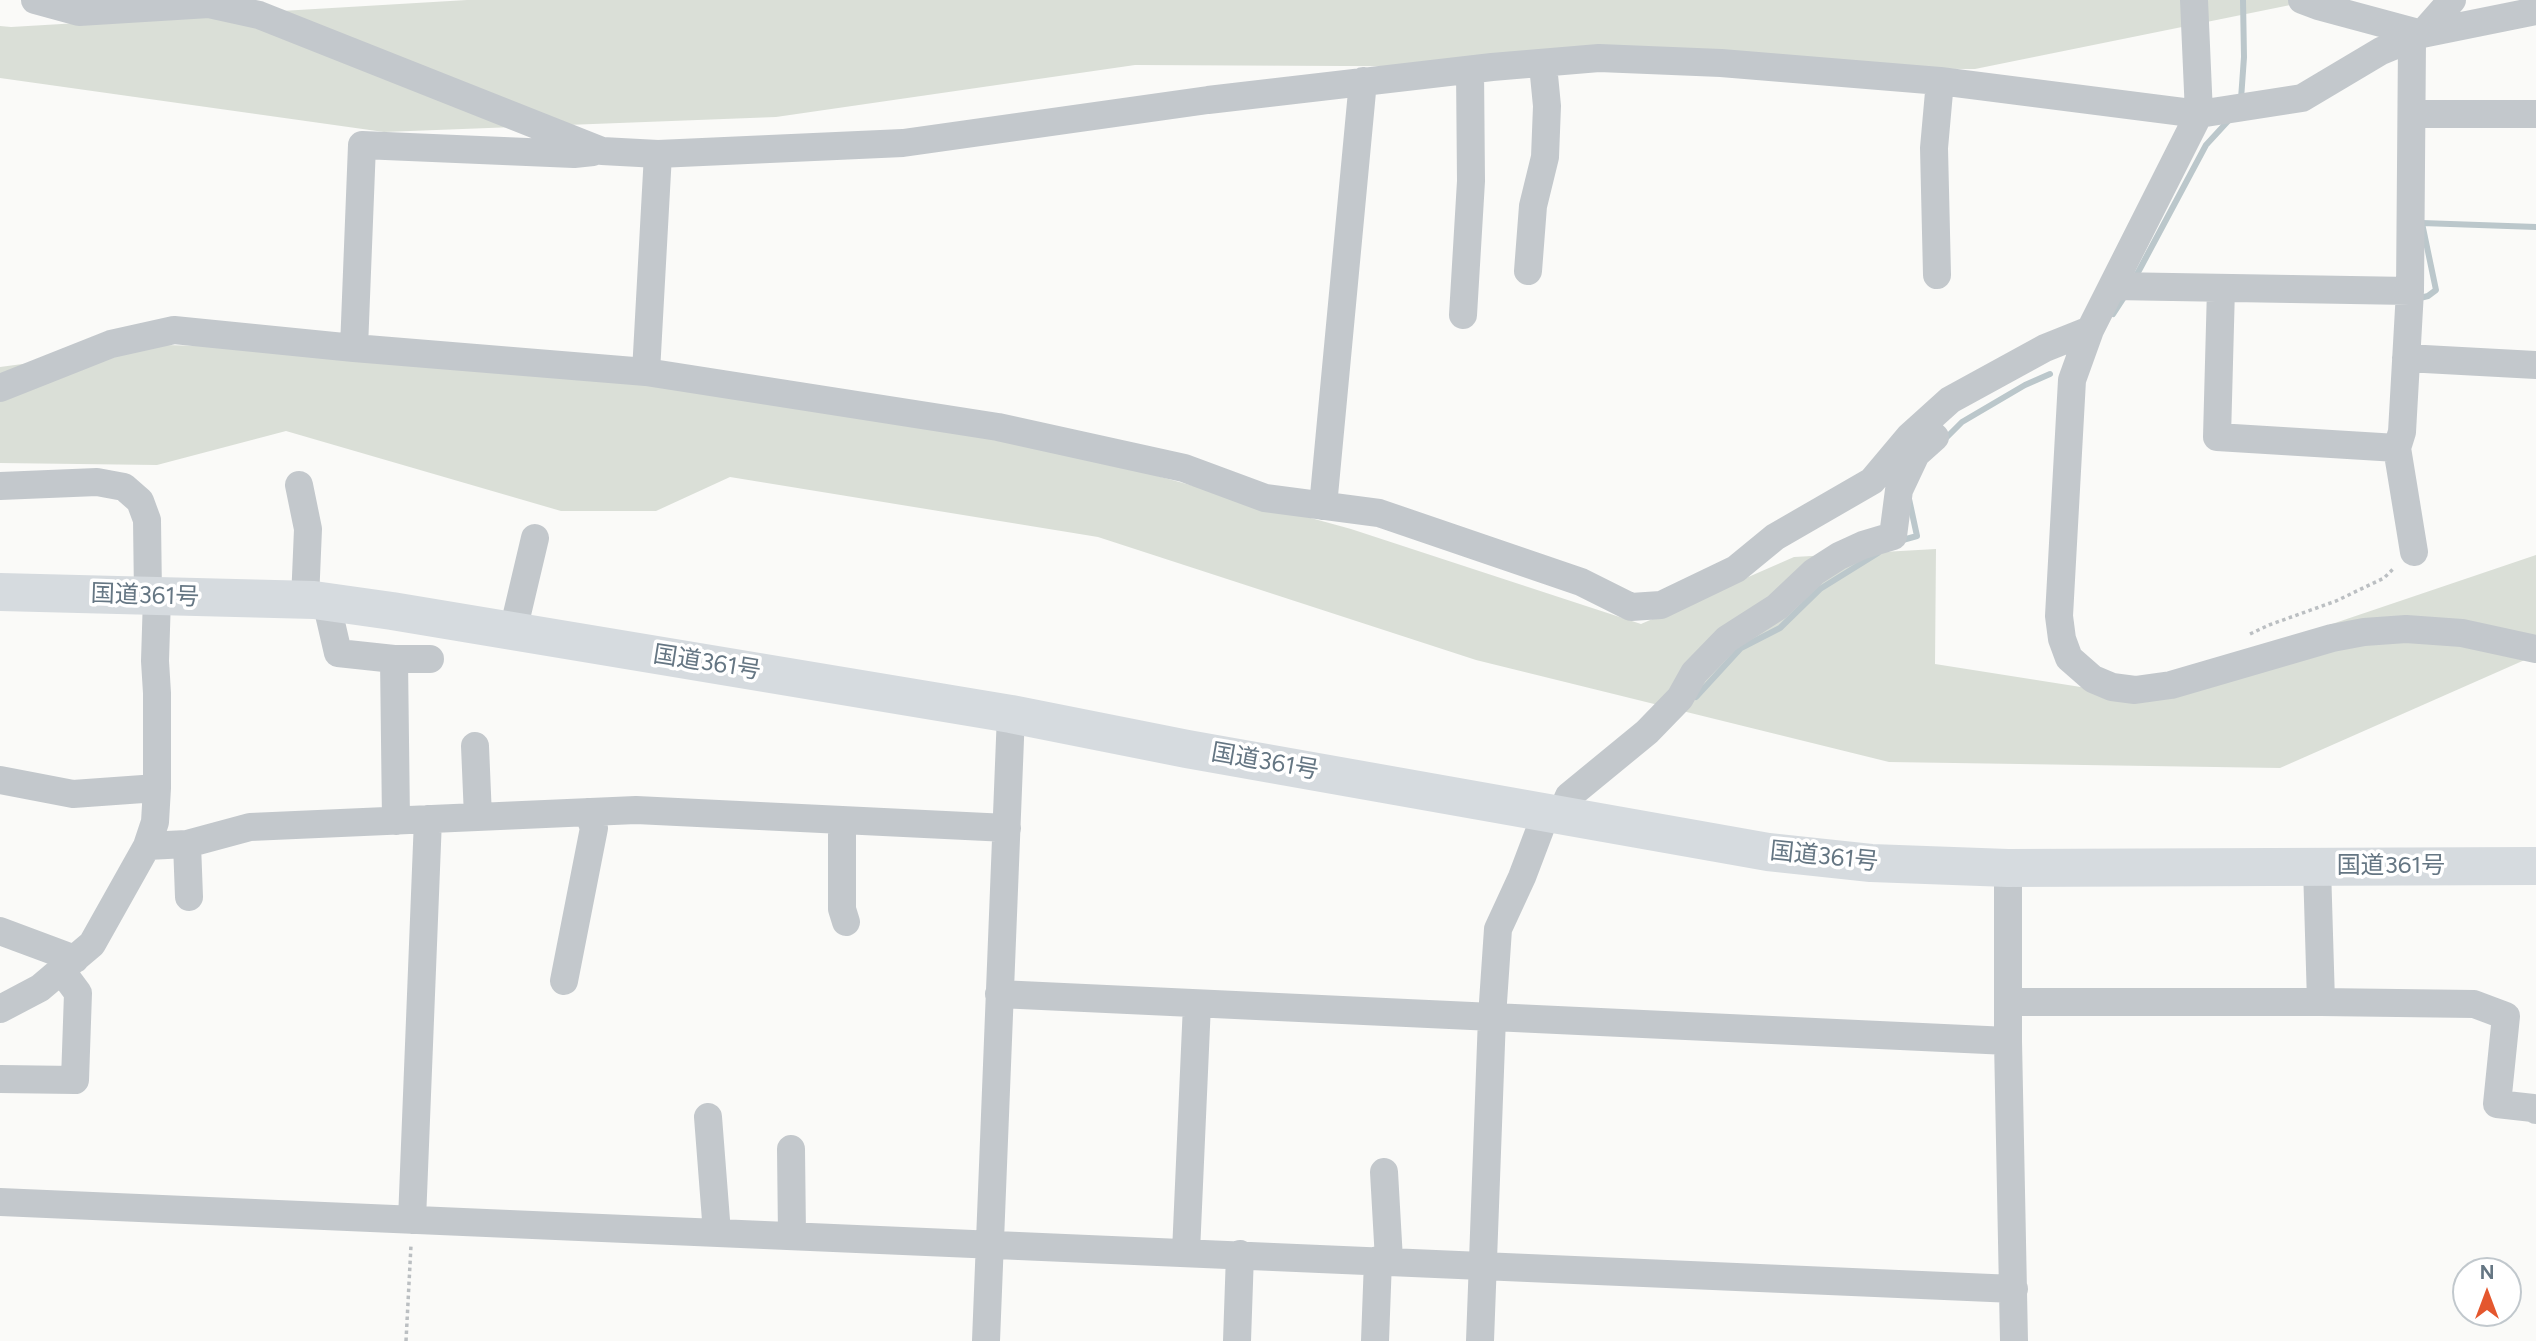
<!DOCTYPE html>
<meta charset="utf-8">
<style>
body{margin:0}
#map{position:relative;width:2536px;height:1341px;overflow:hidden;background:#fafaf8;font-family:Figtree,sans-serif}
canvas{display:block}
.north{position:absolute;left:2452px;top:1257px;width:70px;height:70px;box-sizing:border-box;background:#fff;border:2px solid #c1c8cd;border-radius:50%;rotate:0deg;font-size:19px;font-weight:700;line-height:28px;text-align:center;color:#657683}
.north::after{content:'';display:block;margin:auto;width:24px;height:32px;background:#e4572e;clip-path:polygon(50% 0,100% 100%,50% 72%,0 100%)}
</style>
<div id="map">
<canvas width="2536" height="1341"></canvas>
<div class="north">N</div>
</div>
<script>
const ctx = document.querySelector('canvas').getContext('2d');
ctx.lineJoin = 'round';
function fillPath(path, color) {
  ctx.fillStyle = color;
  ctx.fill(path, 'evenodd');
}
function toPath(rows) {
  const path = new Path2D();
  for (const r of rows) {
    path.moveTo(r[0], r[1]);
    for (let i = 2; i < r.length; i += 2) path.lineTo(r[i], r[i + 1]);
  }
  return path;
}
function strokePath(path, color, width, dash) {
  ctx.strokeStyle = color;
  ctx.lineWidth = width;
  ctx.lineCap = dash ? 'butt' : 'round';
  ctx.setLineDash(dash || []);
  ctx.stroke(path);
}
function label(font, color, halo, rows, align = 'center') {
  ctx.font = font + ' Figtree,"Noto Sans JP",sans-serif';
  ctx.lineWidth = 7;
  ctx.setLineDash([]);
  ctx.textBaseline = 'middle';
  ctx.strokeStyle = halo;
  ctx.fillStyle = color;
  for (const [text, x, y, turn = 0] of rows) {
    ctx.save();
    ctx.translate(x, y);
    ctx.rotate((+turn || 0) * Math.PI / 180);
    ctx.textAlign = isNaN(turn) ? turn : align;
    if (halo) ctx.strokeText(text, 0, 0);
    ctx.fillText(text, 0, 0);
    ctx.restore();
  }
}
fillPath(toPath([
 [467,0,2315,0,1975,69,1135,65,776,117,384,132,0,78,0,26,11,27],
 [165,345,436,352,869,397,1351,529,1641,624,1794,557,1936,549,1935,664,2125,694,2536,555,2536,655,2280,768,1889,762,1476,660,1098,537,730,477,656,511,561,511,286,431,157,465,0,463,0,367]
]), '#dadfd7');
strokePath(toPath([
 [2241,99,2244,57,2243,0],
 [2135,278,2206,145,2229,120],
 [2416,299,2428,296,2436,290,2422,223,2536,227],
 [2113,314,2126,294],
 [1943,441,1962,422,2025,385,2050,374],
 [1899,541,1917,536,1909,499],
 [1696,697,1741,648,1780,628,1820,589,1878,553]
]), '#bbc7cb', 6);
strokePath(toPath([
 [2250,634,2269,625,2336,601,2384,578,2395,567],
 [406,1341,411,1245]
]), '#bbbfc2', 3.5, [3.5, 3.5]);
strokePath(toPath([
 [35,0,79,12,209,4,259,15,602,151,658,154,903,143,1208,100,1492,67,1599,58,1721,63,1940,81,2199,114,2302,98,2381,51,2422,34,2536,11],
 [2194,0,2199,114,2090,330,2072,380,2059,616,2062,639,2069,658,2093,679,2112,687,2135,690,2171,685,2332,638,2364,632,2406,629,2462,633,2536,649],
 [2302,0,2318,6,2422,34],
 [2422,34,2452,0],
 [2412,41,2410,291,2402,432,2397,448,2414,552],
 [2412,114,2536,114],
 [1528,271,1533,206,1545,157,1547,106,1543,65],
 [1937,275,1934,148,1940,81],
 [2113,286,2410,291],
 [2221,288,2217,437,2397,448],
 [1463,315,1471,181,1470,70],
 [354,348,362,145,574,154,593,152],
 [2406,358,2536,365],
 [646,372,658,154],
 [0,388,111,344,174,330,354,348,646,372,998,427,1184,468,1265,498,1379,513,1581,582,1631,607,1661,605,1736,569,1775,537,1872,481,1909,437,1950,400,2045,348,2090,330],
 [299,485,308,529,305,600],
 [0,486,97,482,124,487,140,501,147,520,148,595],
 [1323,506,1363,81],
 [326,601,338,653,394,659,430,659],
 [513,631,535,538],
 [394,659,396,821],
 [475,746,478,817],
 [0,780,73,794,157,788],
 [1561,814,1569,796,1647,732,1680,698,1694,673,1727,639,1777,607,1814,572,1839,556,1863,545,1893,536,1899,490,1916,454,1935,437],
 [842,820,842,909,846,922],
 [187,844,189,897],
 [147,846,155,822,157,788,157,693,155,661,157,597],
 [2008,868,2008,1041,2014,1341],
 [0,931,75,959],
 [564,981,594,828,588,812],
 [999,994,2008,1041],
 [2008,1002,2321,1002,2317,867],
 [2321,1002,2474,1004,2506,1016,2497,1104,2533,1108,2536,1110],
 [0,1009,40,988,92,944,147,846,187,844,250,827,636,810,1007,828],
 [0,1079,75,1080,78,993,61,970],
 [708,1117,717,1233],
 [791,1149,792,1236],
 [1384,1172,1389,1260],
 [0,1202,2014,1289],
 [412,1220,428,819],
 [1186,1252,1197,1004],
 [986,1341,1011,714],
 [1237,1341,1240,1254],
 [1375,1341,1378,1260],
 [1480,1341,1492,1017,1498,929,1522,877,1547,811]
]), '#c3c8cc', 28);
strokePath(toPath([
 [0,592,314,600,392,611,1011,714,1187,749,1768,852,1871,863,2008,868,2536,866]
]), '#d6dbdf', 38);
label('24px', '#657683', '#fff', [
 ["国道361号",145,596,2],
 ["国道361号",707,663,9],
 ["国道361号",1265,762,10],
 ["国道361号",1824,857,6],
 ["国道361号",2391,866]
]);
</script>
